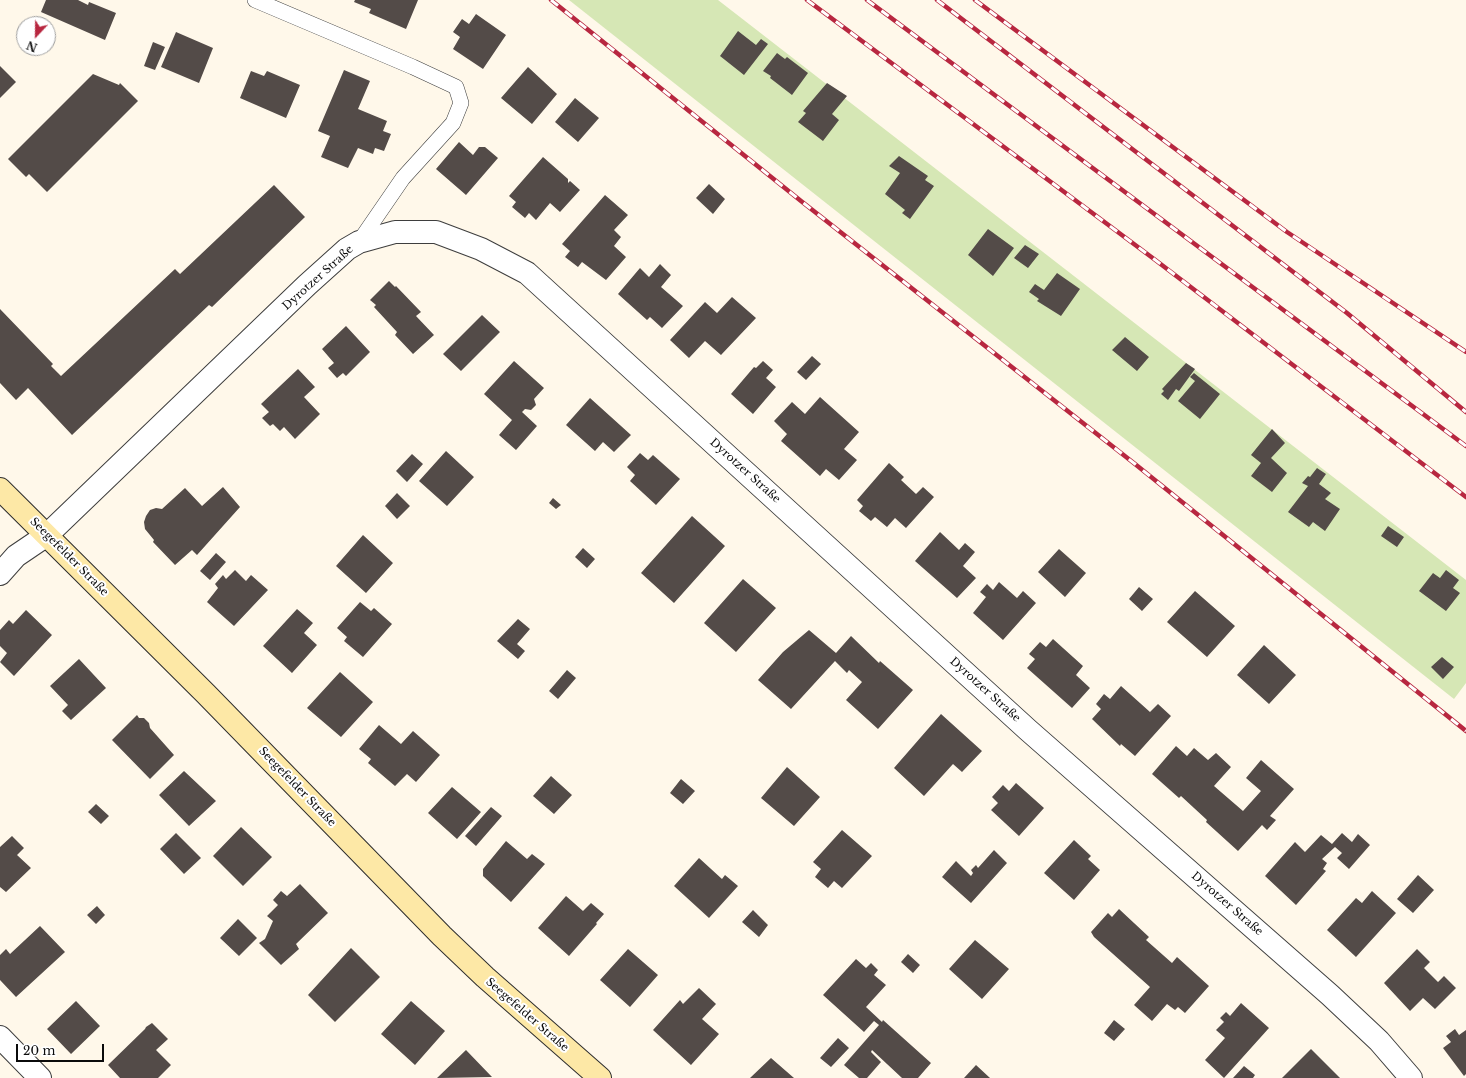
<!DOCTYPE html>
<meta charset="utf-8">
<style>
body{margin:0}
#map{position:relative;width:1466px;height:1078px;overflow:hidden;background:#fff8ea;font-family:"Libre Baskerville",serif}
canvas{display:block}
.north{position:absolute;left:16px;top:16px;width:40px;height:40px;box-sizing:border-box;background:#fff;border:1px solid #9d9d9d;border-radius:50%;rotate:202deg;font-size:11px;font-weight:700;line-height:16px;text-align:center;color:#0b0b0b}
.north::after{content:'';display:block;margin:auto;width:14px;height:18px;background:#b82740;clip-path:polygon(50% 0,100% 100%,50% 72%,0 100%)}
.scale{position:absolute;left:16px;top:1044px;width:88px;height:18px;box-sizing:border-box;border:2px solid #0b0b0b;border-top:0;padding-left:5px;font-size:12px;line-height:14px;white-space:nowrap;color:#0b0b0b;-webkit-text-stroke:3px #fff;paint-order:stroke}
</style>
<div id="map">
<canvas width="1466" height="1078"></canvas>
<div class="north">N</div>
<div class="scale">20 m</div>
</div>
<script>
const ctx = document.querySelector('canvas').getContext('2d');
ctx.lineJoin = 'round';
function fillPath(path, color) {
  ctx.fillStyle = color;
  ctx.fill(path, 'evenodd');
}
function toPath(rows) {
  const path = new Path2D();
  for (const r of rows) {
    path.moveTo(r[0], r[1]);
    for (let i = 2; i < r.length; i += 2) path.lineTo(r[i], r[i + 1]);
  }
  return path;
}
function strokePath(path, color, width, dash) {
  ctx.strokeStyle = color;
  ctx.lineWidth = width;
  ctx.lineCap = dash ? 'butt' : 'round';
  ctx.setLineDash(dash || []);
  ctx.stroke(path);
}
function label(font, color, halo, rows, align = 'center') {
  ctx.font = font + ' "Libre Baskerville",serif';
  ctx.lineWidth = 4;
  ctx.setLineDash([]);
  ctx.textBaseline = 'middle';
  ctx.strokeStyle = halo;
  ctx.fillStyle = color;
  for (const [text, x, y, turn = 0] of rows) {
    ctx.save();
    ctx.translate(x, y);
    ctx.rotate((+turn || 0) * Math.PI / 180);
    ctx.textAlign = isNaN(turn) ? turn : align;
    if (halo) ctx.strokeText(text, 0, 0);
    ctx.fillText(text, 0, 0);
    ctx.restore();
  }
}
fillPath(toPath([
 [569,0,718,0,1466,580,1466,683,1454,699]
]), '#d6e7b5');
fillPath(toPath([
 [46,0,78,0,88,5,89,2,116,13,105,40,41,12],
 [355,0,418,0,406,29,369,13,371,9,354,2],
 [476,14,506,35,483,69,453,49,460,37,453,32,462,19,469,24],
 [738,31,756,45,761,39,768,44,744,75,720,56],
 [176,32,213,48,199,83,161,67],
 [153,42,165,47,155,70,144,66],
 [777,53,785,59,787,57,808,73,792,95,770,78,771,76,763,71],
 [0,66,16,82,0,98],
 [528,67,557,94,532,124,501,98],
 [344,70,370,81,358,109,387,121,383,131,391,134,384,151,375,148,373,154,358,148,348,168,321,157,330,136,318,131],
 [251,71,264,76,267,71,300,85,286,118,240,98],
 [93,74,119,85,120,83,138,101,47,192,29,174,26,177,8,159],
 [827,83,847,96,832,114,839,120,823,141,798,122,806,113,803,111],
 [575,98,599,118,578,142,555,122],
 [459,142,473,155,479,147,485,147,498,158,466,195,436,169],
 [899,156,928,176,925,180,934,186,910,219,902,213,905,210,885,194,900,173,889,166],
 [543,157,568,179,568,183,570,181,580,190,560,212,550,203,536,220,529,213,525,218,512,207,516,202,509,196],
 [709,184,725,199,713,214,696,198],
 [274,185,305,217,212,307,209,305,72,435,28,388,16,400,0,383,0,309,53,364,51,366,61,376,175,269,180,274],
 [605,195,628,215,614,230,621,237,614,246,626,257,606,280,582,262,578,267,565,257,570,251,562,244],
 [988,229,1014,248,993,276,968,255],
 [1025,245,1039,254,1028,268,1014,258],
 [660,264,671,275,661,287,683,306,662,328,650,317,647,320,618,294,640,268,649,277],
 [1057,273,1080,289,1061,316,1037,301,1039,299,1029,292,1035,284,1044,290],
 [389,281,395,287,396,286,421,312,416,316,434,335,413,354,395,335,397,332,374,307,376,305,370,300],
 [732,297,756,318,721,355,705,341,689,358,670,340,705,302,717,313],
 [482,315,500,332,461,371,443,354],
 [346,326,370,352,346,376,343,373,337,378,328,368,334,363,322,349],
 [1125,337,1149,357,1137,371,1112,350],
 [812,356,821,364,806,380,797,372],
 [514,361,544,388,534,399,536,405,531,410,525,409,522,412,537,426,516,450,499,435,512,420,484,394],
 [763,361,773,370,766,378,776,387,753,414,731,394,754,367,756,368],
 [1186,363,1195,369,1179,391,1176,389,1168,400,1161,394,1164,391,1162,389],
 [298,369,315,387,304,397,320,414,295,439,284,427,280,431,273,424,270,426,262,418,269,412,261,404],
 [1194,373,1220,394,1200,419,1178,401,1195,381,1190,377],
 [820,397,859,432,844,449,857,460,839,480,826,469,820,476,800,458,781,441,787,434,774,421,792,402,805,414],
 [590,398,631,435,614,452,603,442,595,451,566,425],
 [1272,429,1285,443,1271,458,1287,473,1272,492,1251,476,1261,463,1251,455],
 [446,451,474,477,447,506,419,481],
 [640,453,648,460,653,455,680,479,656,505,630,481,635,475,627,467],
 [412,454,423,464,407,482,396,471],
 [889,463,904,477,901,480,916,494,923,487,934,497,906,528,895,518,887,527,875,517,871,521,859,511,863,506,857,500],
 [1317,468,1326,474,1319,484,1331,493,1325,499,1340,509,1325,531,1313,522,1309,527,1288,512,1308,486,1302,483,1308,476,1310,477],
 [223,487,240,507,197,555,192,550,175,565,153,542,154,540,145,529,144,522,146,516,150,510,156,508,162,509,185,488,202,506],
 [397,493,410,506,397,519,385,506],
 [553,498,561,505,556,509,549,503],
 [692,516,725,546,674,603,641,573],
 [1388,526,1404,537,1397,547,1381,536],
 [940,532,959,550,965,543,975,552,963,566,976,578,957,598,915,561],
 [363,535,393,563,366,593,336,566],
 [583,548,595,559,587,568,575,557],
 [1059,549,1086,573,1065,597,1038,572],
 [216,553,226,562,210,580,200,571],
 [235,570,246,581,251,575,268,590,234,626,207,602,218,588,215,584,223,575,226,579],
 [1446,570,1459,580,1453,588,1460,593,1446,611,1419,591,1433,573,1440,578],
 [743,579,776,608,736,652,704,623],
 [999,582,1017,598,1023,591,1036,603,1003,640,973,613,986,597,980,592,987,584,993,590],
 [1139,587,1153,599,1142,611,1129,599],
 [1195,591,1235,626,1207,657,1167,622],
 [360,602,371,611,374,608,392,624,363,657,344,641,347,637,337,628],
 [297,609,313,623,304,633,317,645,292,673,263,646],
 [26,610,52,635,14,676,0,662,7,653,0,646,0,630,9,620,13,624],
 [518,619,530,629,517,644,525,651,518,659,497,641],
 [809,630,836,653,851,636,879,663,880,661,913,690,878,729,846,700,862,682,849,670,847,673,835,661,791,709,758,680,783,652],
 [1053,639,1083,666,1076,675,1090,688,1072,708,1027,668,1035,659,1029,654,1040,642,1046,647],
 [1264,645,1296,675,1269,704,1237,675],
 [1442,657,1454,667,1443,679,1431,667],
 [79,659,106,688,71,720,62,711,68,705,50,686],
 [567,670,576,678,558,699,549,691],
 [340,672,373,702,341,737,307,708],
 [1121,686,1150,712,1158,704,1171,716,1135,756,1121,744,1120,746,1092,719,1101,709,1096,704,1104,694,1110,699],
 [941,714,982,751,962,772,953,764,924,796,894,768],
 [137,715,139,718,144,718,149,723,150,728,174,755,150,779,112,740],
 [379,725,401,744,413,731,440,755,416,782,407,774,395,786,368,763,371,759,359,749],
 [1176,746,1187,756,1194,748,1208,760,1216,753,1231,767,1214,786,1243,811,1261,791,1246,778,1261,760,1294,789,1270,816,1276,820,1267,830,1262,825,1238,851,1206,822,1207,820,1181,796,1179,798,1152,774],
 [787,767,820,797,794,826,761,798],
 [184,771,216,801,189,826,159,795],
 [551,776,572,795,554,814,533,796],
 [681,779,695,791,683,804,670,793],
 [1016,783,1044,808,1019,836,991,810,998,803,992,797,1003,785,1009,791],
 [452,787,481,812,457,839,428,813],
 [96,804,109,816,101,824,88,812],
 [491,807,502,816,476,846,465,836],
 [241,827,272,857,243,886,213,856],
 [842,830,872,856,842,888,834,881,828,888,815,877,821,869,813,862],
 [176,833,201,858,184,874,160,849],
 [1342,833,1352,842,1358,834,1370,845,1349,869,1337,858,1342,853,1335,847,1322,859,1327,863,1323,869,1326,871,1296,905,1265,876,1295,842,1305,852,1321,835,1332,844],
 [12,836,24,848,17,855,31,868,6,892,0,887,0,847],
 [1074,840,1091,856,1088,859,1100,870,1074,900,1044,873],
 [506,841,527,859,532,854,545,864,511,902,483,876,483,869],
 [994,850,1007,863,971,903,942,877,956,861,971,876,973,873,971,870,976,865,978,868],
 [699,858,722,879,725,875,738,886,709,918,674,886],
 [1418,875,1434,890,1413,913,1397,899],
 [300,884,328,913,296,944,299,949,281,965,259,943,265,939,273,921,267,916,278,905,273,900,281,891,287,896],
 [1372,891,1396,913,1356,957,1327,930,1356,898,1362,903],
 [566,896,583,911,591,903,604,914,596,923,597,924,569,956,538,928],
 [97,906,105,915,96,924,87,915],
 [1119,909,1149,937,1146,940,1172,963,1177,957,1209,986,1185,1013,1178,1007,1175,1010,1167,1004,1152,1021,1134,1005,1150,987,1094,937,1091,932,1108,913,1112,917],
 [753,910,768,925,759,937,742,922],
 [238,919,257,938,239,956,220,938],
 [40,926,65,952,16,997,0,980,0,955,6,949,10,954],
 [975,940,1009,969,982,999,949,969],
 [351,948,380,977,335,1022,308,995],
 [628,949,658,975,630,1007,600,980],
 [1417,949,1430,962,1424,968,1438,982,1444,976,1456,988,1435,1009,1423,998,1410,1011,1384,983],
 [908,954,920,965,913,973,901,962],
 [856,959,866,968,871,963,878,970,874,975,886,985,866,1007,882,1022,883,1020,931,1063,918,1078,902,1078,872,1050,871,1052,881,1062,867,1078,859,1078,844,1065,879,1025,874,1021,864,1032,823,995],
 [699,988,716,1004,702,1019,719,1034,691,1065,653,1030,680,1000,683,1004],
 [76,1001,100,1026,71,1054,47,1029],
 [411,1001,445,1031,415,1065,381,1034],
 [1241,1003,1269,1028,1224,1078,1205,1060,1225,1038,1216,1030,1224,1022,1220,1018,1226,1012,1230,1016],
 [1114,1020,1125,1029,1114,1041,1104,1033],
 [152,1023,168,1039,156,1050,171,1065,158,1078,120,1078,108,1065,145,1029,146,1027],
 [1455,1029,1459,1035,1466,1030,1466,1074,1464,1076,1443,1048,1451,1042,1446,1036],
 [838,1038,849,1048,831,1067,820,1058],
 [1311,1049,1340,1078,1282,1078],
 [466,1050,492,1077,437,1078],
 [771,1058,794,1078,750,1078],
 [976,1065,990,1078,964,1078],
 [1244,1066,1255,1075,1253,1078,1233,1078]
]), '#534b48');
const lane = toPath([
 [255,0,413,67,456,87,461,103,453,123,403,178,359,242]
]);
const street = toPath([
 [0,574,16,556,47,535,307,285,347,249,359,242,395,232,436,232,481,249,527,273,1028,730,1330,995,1379,1041,1411,1078],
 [0,1037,40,1078]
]);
const secondary = toPath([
 [0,489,206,694,442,936,485,977,600,1078]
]);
strokePath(lane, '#3e3e3e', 16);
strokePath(street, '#3e3e3e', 24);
strokePath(secondary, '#2d2d2d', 24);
strokePath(lane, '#fff', 15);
strokePath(street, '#fff', 22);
strokePath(secondary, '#fde8a6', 22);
const rail = toPath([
 [551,0,801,201,1135,464,1466,731],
 [807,0,1154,259,1466,497],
 [867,0,1466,446],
 [937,0,1347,313,1466,412],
 [975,0,1287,232,1466,352]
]);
strokePath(rail, '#b82740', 4.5);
strokePath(rail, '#fff', 3, [9]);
label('11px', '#0b0b0b', '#fff', [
 ["Dyrotzer Straße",318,278,-42],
 ["Dyrotzer Straße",745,471,42],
 ["Seegefelder Straße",69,557,45],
 ["Dyrotzer Straße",985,690,42],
 ["Seegefelder Straße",297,787,46],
 ["Dyrotzer Straße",1227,904,41],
 ["Seegefelder Straße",527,1015,41]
]);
</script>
